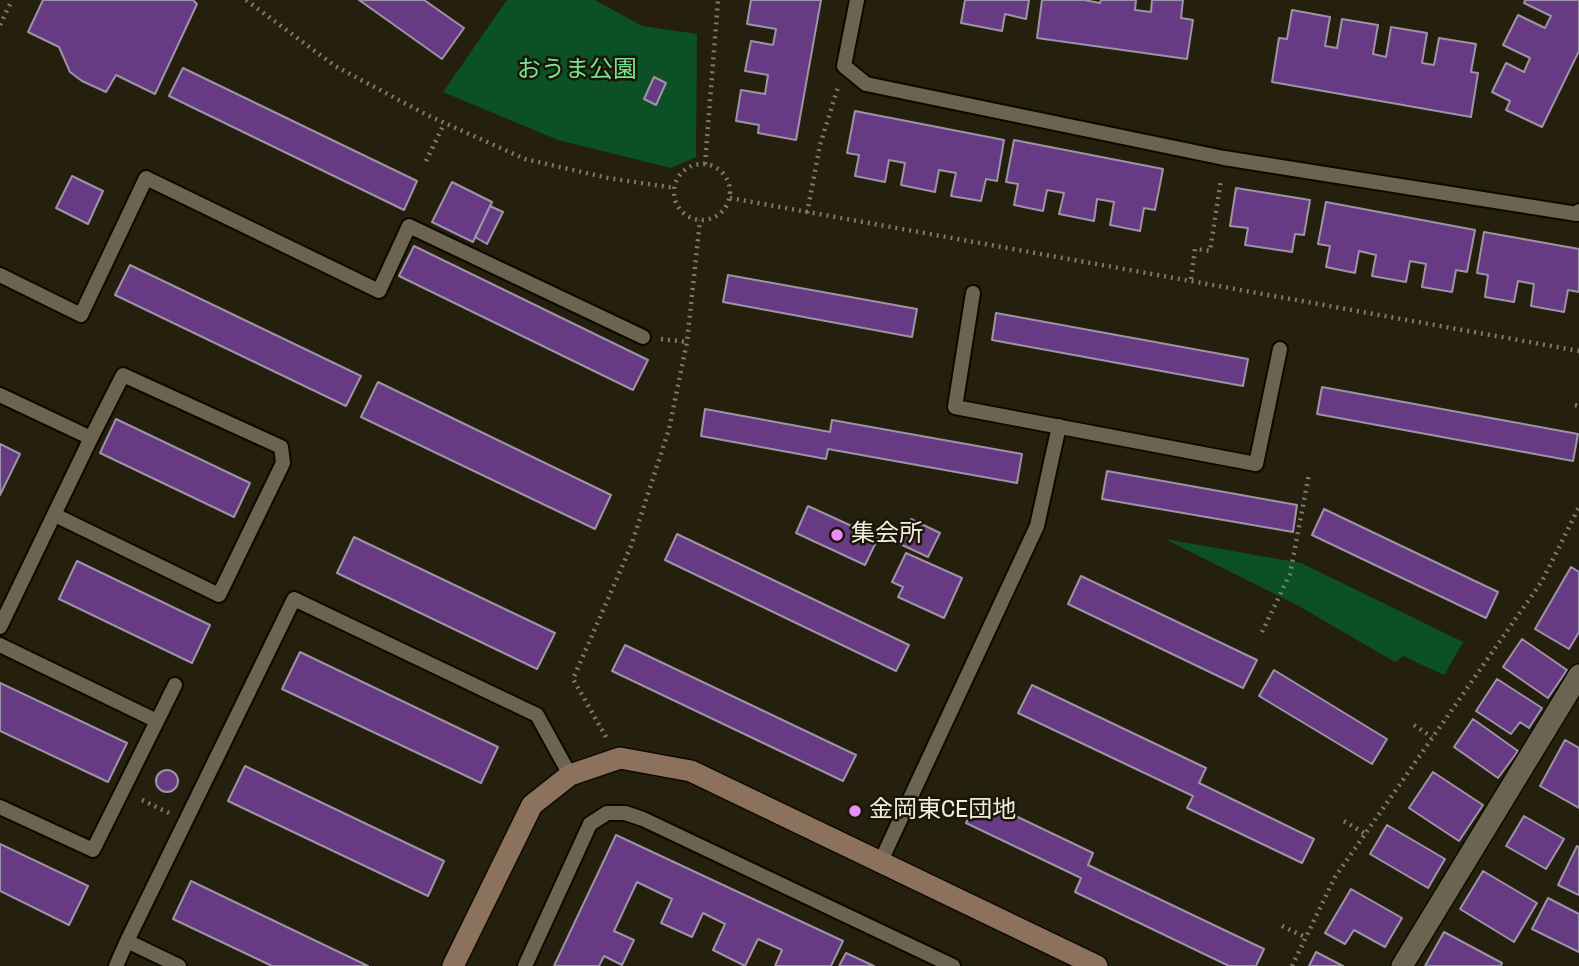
<!DOCTYPE html>
<meta charset="utf-8">
<style>
body{margin:0}
canvas{display:block;background:#251f0e}
</style>
<canvas width="1579" height="966"></canvas>
<script>
const ctx = document.querySelector('canvas').getContext('2d');
ctx.lineJoin = 'round';
function fillPath(path, color) {
  ctx.fillStyle = color;
  ctx.fill(path, 'evenodd');
}
function toPath(rows) {
  const path = new Path2D();
  for (const r of rows) {
    if (r.length === 3) {
      path.moveTo(r[0] + r[2], r[1]);
      path.arc(r[0], r[1], r[2], 0, 2 * Math.PI);
      continue;
    }
    path.moveTo(r[0], r[1]);
    for (let i = 2; i < r.length; i += 2) path.lineTo(r[i], r[i + 1]);
  }
  return path;
}
function strokePath(path, color, width, dash) {
  ctx.strokeStyle = color;
  ctx.lineWidth = width;
  ctx.lineCap = dash ? 'butt' : 'round';
  ctx.setLineDash(dash || []);
  ctx.stroke(path);
}
function label(font, color, halo, rows, align = 'center') {
  ctx.font = font + ' "Archivo Narrow","Noto Sans JP",sans-serif';
  ctx.lineWidth = 5;
  ctx.setLineDash([]);
  ctx.textBaseline = 'middle';
  ctx.strokeStyle = halo;
  ctx.fillStyle = color;
  for (const [text, x, y, turn = 0] of rows) {
    ctx.save();
    ctx.translate(x, y);
    ctx.rotate((+turn || 0) * Math.PI / 180);
    ctx.textAlign = isNaN(turn) ? turn : align;
    if (halo) ctx.strokeText(text, 0, 0);
    ctx.fillText(text, 0, 0);
    ctx.restore();
  }
}
fillPath(toPath([
 [507,0,595,0,642,26,697,34,696,157,671,168,558,140,443,92],
 [1165,539,1301,563,1463,642,1444,675,1403,656,1395,662,1297,605]
]), '#0c5025');
const building = toPath([
 [43,0,193,0,197,4,155,94,116,75,106,92,82,81,70,72,59,47,28,32,43,0],
 [359,0,424,0,464,28,442,59,359,0],
 [751,0,821,0,796,140,758,133,759,125,736,121,741,90,765,94,768,75,745,71,751,41,773,45,776,29,747,24,751,0],
 [965,0,1029,0,1026,19,1005,14,1002,31,961,23,965,0],
 [1042,0,1084,0,1100,3,1101,0,1136,0,1135,10,1151,12,1152,0,1183,0,1181,18,1193,20,1187,59,1037,38,1042,0],
 [1525,0,1579,0,1579,51,1542,127,1506,110,1510,101,1492,92,1506,63,1524,72,1530,58,1503,45,1518,15,1545,28,1551,16,1524,3,1525,0],
 [1292,10,1330,17,1325,46,1337,48,1342,19,1378,25,1373,54,1386,57,1391,27,1427,33,1422,63,1434,65,1439,38,1476,44,1471,72,1478,73,1471,117,1272,82,1279,38,1287,39,1292,10],
 [183,68,417,181,404,210,169,96,183,68],
 [654,77,666,83,656,105,644,99,654,77],
 [855,111,1004,140,997,181,986,179,981,201,951,196,956,173,939,170,935,192,901,185,905,163,889,160,885,182,855,176,859,155,847,153,855,111],
 [1014,140,1163,169,1155,210,1144,208,1140,231,1110,225,1114,202,1097,199,1094,221,1059,214,1064,193,1047,190,1043,211,1014,205,1018,184,1006,182,1014,140],
 [72,176,103,191,88,224,56,208,72,176],
 [452,182,492,202,473,242,432,222,452,182],
 [1236,188,1310,200,1304,235,1295,234,1292,252,1245,245,1248,228,1230,226,1236,188],
 [1326,202,1475,230,1467,272,1456,270,1452,292,1422,287,1426,264,1410,261,1406,282,1372,276,1376,255,1359,251,1355,273,1326,267,1330,246,1318,244,1326,202],
 [490,206,503,212,487,244,475,237,490,206],
 [1484,232,1579,249,1579,292,1568,290,1564,312,1531,306,1534,284,1518,281,1514,302,1485,297,1488,275,1477,273,1484,232],
 [414,246,648,360,633,390,399,276,414,246],
 [130,265,361,376,346,406,115,295,130,265],
 [728,275,917,309,912,337,723,302,728,275],
 [996,313,1248,359,1243,386,992,340,996,313],
 [378,382,611,495,595,529,361,417,378,382],
 [1322,387,1578,434,1573,461,1317,414,1322,387],
 [705,409,830,432,832,420,1022,454,1017,483,828,449,826,459,701,436,705,409],
 [116,419,250,483,234,517,100,453,116,419],
 [0,444,20,454,0,495,0,444],
 [1107,471,1297,505,1293,532,1102,499,1107,471],
 [808,506,878,538,865,565,796,533,808,506],
 [1324,509,1498,592,1486,618,1312,535,1324,509],
 [911,519,940,533,928,557,900,544,911,519],
 [677,534,909,645,896,671,665,560,677,534],
 [354,537,555,633,537,669,337,573,354,537],
 [906,553,962,578,944,618,898,597,903,587,892,582,906,553],
 [77,561,210,625,192,663,59,599,77,561],
 [1571,567,1579,572,1579,632,1569,649,1535,629,1571,567],
 [1081,576,1257,660,1243,688,1068,604,1081,576],
 [1522,639,1567,670,1548,698,1503,667,1522,639],
 [625,645,856,755,843,781,612,671,625,645],
 [300,652,498,747,481,783,282,689,300,652],
 [1274,670,1387,739,1372,764,1259,696,1274,670],
 [1497,679,1542,708,1529,728,1520,722,1511,734,1476,711,1497,679],
 [0,683,127,743,108,782,0,731,0,683],
 [1032,685,1206,768,1199,783,1314,839,1302,863,1187,808,1193,796,1018,713,1032,685],
 [1473,719,1518,751,1498,778,1454,747,1473,719],
 [1565,740,1579,748,1579,808,1540,786,1565,740],
 [245,766,444,861,428,896,228,801,245,766],
 [167,781,11],
 [1433,772,1483,805,1459,841,1409,808,1433,772],
 [978,798,1093,853,1088,865,1264,949,1256,966,1229,966,1075,892,1081,878,966,823,978,798],
 [1524,816,1564,839,1546,869,1506,846,1524,816],
 [1387,825,1445,859,1428,888,1370,854,1387,825],
 [616,835,843,941,831,966,775,966,782,950,758,939,745,966,713,950,725,924,703,913,692,937,661,923,672,899,637,882,614,931,634,940,622,965,604,956,599,966,554,966,616,835],
 [0,844,88,886,69,925,0,891,0,844],
 [1577,846,1579,847,1579,895,1558,885,1577,846],
 [1483,871,1537,903,1514,942,1460,909,1483,871],
 [191,881,368,966,272,966,173,919,191,881],
 [1351,889,1402,918,1385,947,1354,930,1345,944,1325,933,1351,889],
 [1548,898,1579,914,1579,952,1532,929,1548,898],
 [1444,932,1502,963,1501,966,1425,966,1444,932],
 [1316,952,1343,966,1309,966,1316,952],
 [846,953,874,966,839,966,846,953]
]);
fillPath(building, '#673b84');
strokePath(building, '#9d93a6', 2);
const lane = toPath([
 [857,0,844,66,866,84,1224,158,1577,214,1579,211],
 [0,275,81,315,146,178,379,291,409,226,643,337],
 [973,293,955,407,1256,464,1280,349],
 [0,395,91,438],
 [0,627,91,438,123,375,281,447,283,463,219,595,55,515],
 [0,645,157,721],
 [0,807,93,850,175,685],
 [880,863,1037,526,1059,426],
 [116,966,127,941],
 [179,966,127,941,294,599,537,715,570,775],
 [525,966,590,824,607,813,625,813,643,819,953,966]
]);
const street = toPath([
 [1402,966,1579,675]
]);
const secondary = toPath([
 [453,966,532,805,570,775,620,758,691,771,1097,966]
]);
strokePath(lane, '#0e0900', 18);
strokePath(street, '#0e0900', 24);
strokePath(secondary, '#0e0900', 24);
strokePath(toPath([
 [246,0,335,66,427,115,525,159,608,178,675,188],
 [0,25,12,0],
 [426,161,444,124],
 [702,192,28],
 [705,164,718,0],
 [730,198,1579,351],
 [807,213,820,145,838,87],
 [1191,279,1195,249,1210,251,1221,180],
 [661,339,687,342],
 [1575,405,1579,406],
 [1262,632,1290,574,1309,474],
 [1414,725,1432,737],
 [606,737,573,679,631,546,669,429,687,342,700,220],
 [142,800,169,813],
 [1344,821,1364,833],
 [1282,926,1305,937],
 [1292,966,1335,877,1542,581,1579,507]
]), '#7e796b', 4.5, [2, 5]);
strokePath(lane, '#6a6450', 14);
strokePath(street, '#6a6450', 21);
strokePath(secondary, '#8c715d', 21);
for (const [x, y, r, color] of [
 [837,535,7,"#ea8dfc"],
 [855,811,7,"#ea8dfc"]
]) {
  const dot = new Path2D();
  dot.arc(x, y, r, 0, 2 * Math.PI);
  ctx.fillStyle = color;
  ctx.fill(dot);
  strokePath(dot, '#1b1605', 2.5);
}
label('24px', '#75e392', '#1b1605', [
 ["おうま公園",577,71]
]);
label('24px', '#f0ede2', '#1b1605', [
 ["集会所",851,535],
 ["金岡東CE団地",869,811]
], 'left');
</script>
